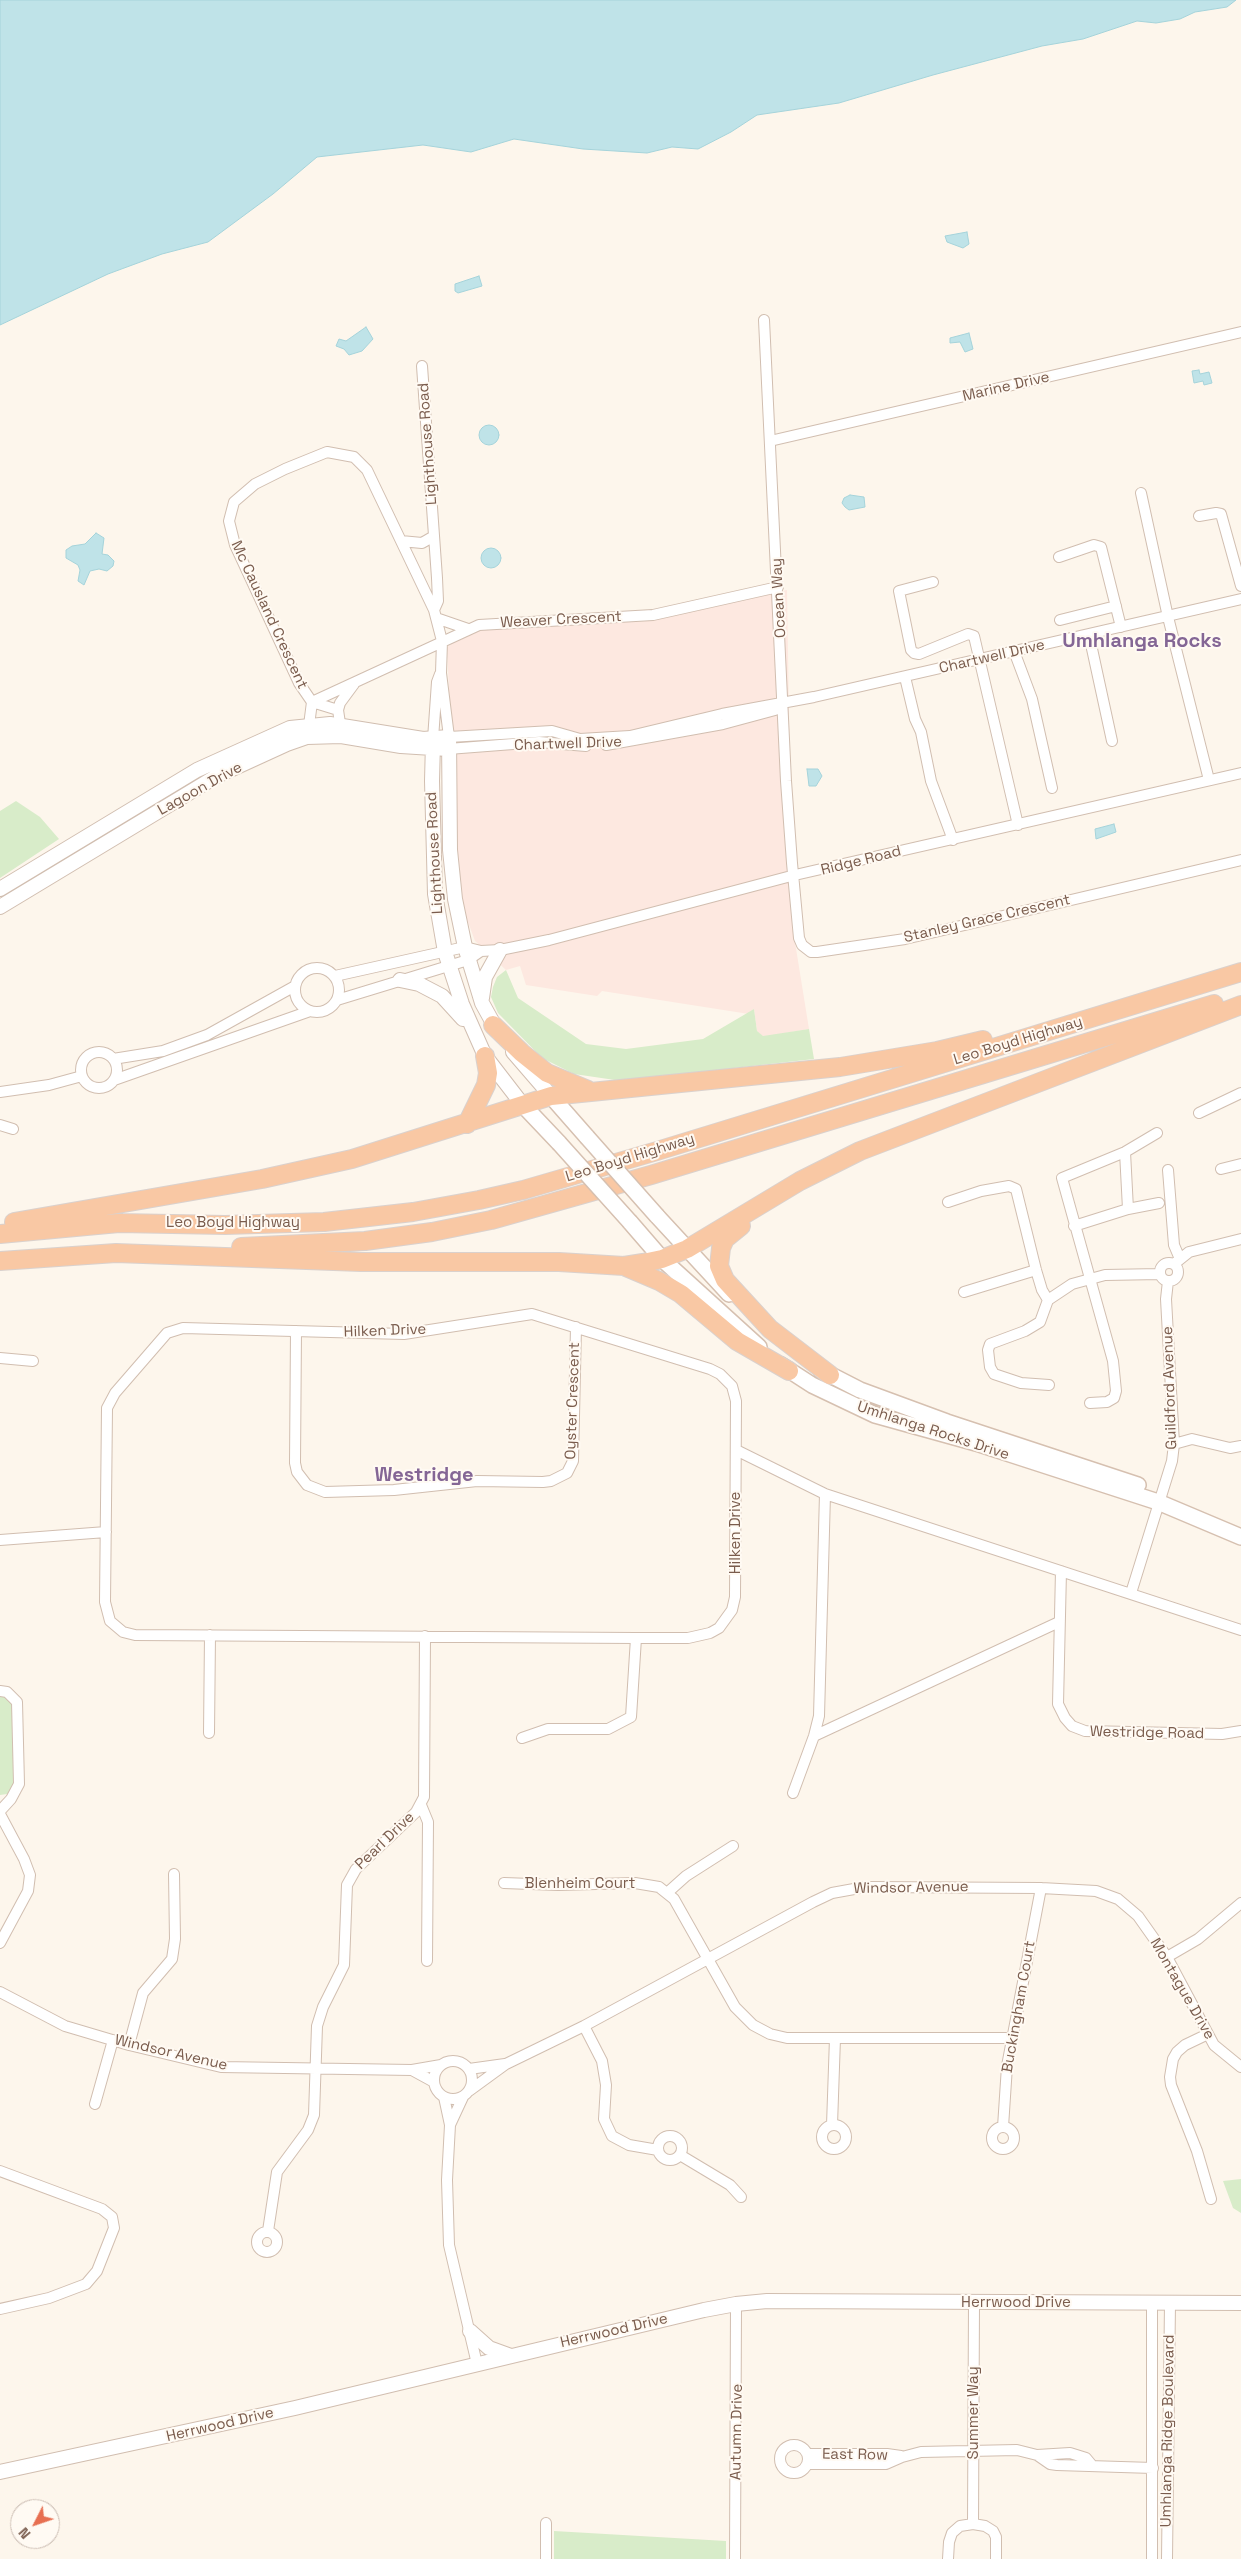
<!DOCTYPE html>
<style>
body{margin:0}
#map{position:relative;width:1241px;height:2559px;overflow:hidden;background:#fdf6ec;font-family:"Space Grotesk",sans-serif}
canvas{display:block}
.north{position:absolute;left:10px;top:2499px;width:50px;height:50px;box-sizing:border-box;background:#fffaf3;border:1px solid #cabbb1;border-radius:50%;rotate:229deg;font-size:14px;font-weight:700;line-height:20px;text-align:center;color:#7a5c4d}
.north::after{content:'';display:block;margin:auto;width:18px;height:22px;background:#e76f51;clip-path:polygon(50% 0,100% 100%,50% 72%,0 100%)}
</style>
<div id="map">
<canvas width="1241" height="2559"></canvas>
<div class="north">N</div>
</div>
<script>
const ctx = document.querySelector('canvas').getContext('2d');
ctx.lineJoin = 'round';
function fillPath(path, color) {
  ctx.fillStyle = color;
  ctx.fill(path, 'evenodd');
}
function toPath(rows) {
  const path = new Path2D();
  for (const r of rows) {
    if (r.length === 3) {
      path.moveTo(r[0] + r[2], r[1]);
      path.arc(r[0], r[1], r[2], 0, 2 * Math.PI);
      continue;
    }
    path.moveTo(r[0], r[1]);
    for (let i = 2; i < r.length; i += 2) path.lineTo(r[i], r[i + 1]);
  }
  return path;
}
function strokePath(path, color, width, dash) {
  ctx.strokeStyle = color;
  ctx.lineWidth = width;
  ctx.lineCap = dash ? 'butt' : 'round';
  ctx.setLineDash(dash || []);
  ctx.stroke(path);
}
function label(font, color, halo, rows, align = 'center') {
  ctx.font = font + ' "Space Grotesk",sans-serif';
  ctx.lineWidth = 4;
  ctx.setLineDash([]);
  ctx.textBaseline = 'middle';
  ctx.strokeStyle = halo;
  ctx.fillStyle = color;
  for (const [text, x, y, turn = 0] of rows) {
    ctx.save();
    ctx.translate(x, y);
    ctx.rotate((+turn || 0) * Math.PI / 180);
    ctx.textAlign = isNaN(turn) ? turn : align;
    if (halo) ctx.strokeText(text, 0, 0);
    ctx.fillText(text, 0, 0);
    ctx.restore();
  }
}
fillPath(toPath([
 [787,590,792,899,794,936,809,1029,763,1037,757,1031,754,1009,749,1014,602,991,597,996,526,985,520,966,506,970,475,941,458,895,447,647,462,637,480,629,647,621]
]), '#fde8e0');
fillPath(toPath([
 [16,801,40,817,59,839,0,878,0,811],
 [506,970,518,998,586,1044,626,1049,703,1039,754,1009,757,1031,763,1036,809,1029,814,1059,636,1079,615,1080,574,1074,542,1058,498,1013,491,997,493,987,497,977],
 [0,1696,5,1696,13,1703,14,1781,12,1788,7,1794,0,1795],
 [1241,2179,1241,2213,1233,2208,1223,2181],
 [554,2531,726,2541,726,2559,554,2559]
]), '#d8ecc9');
const water = toPath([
 [0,0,1236,0,1227,7,1195,12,1180,19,1156,23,1137,21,1083,39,1042,46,933,75,839,103,757,115,731,132,698,149,672,147,647,153,583,149,514,139,471,152,423,145,317,157,273,194,208,242,162,254,108,274,0,325,0,0],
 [967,232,969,244,963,248,947,242,945,236,967,232],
 [479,276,482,286,458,293,455,291,455,284,479,276],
 [366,327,373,339,362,351,349,355,344,349,336,346,339,339,346,341,366,327],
 [969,333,973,349,965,352,960,342,950,343,950,338,969,333],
 [1199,370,1200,374,1209,372,1212,383,1204,385,1203,381,1194,383,1192,371,1199,370],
 [489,435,10],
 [850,495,864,497,865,507,849,510,845,507,842,503,844,498,850,495],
 [96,533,104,538,102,554,108,555,114,561,113,566,107,571,99,569,90,571,84,585,78,581,80,570,78,565,66,558,66,550,72,546,85,544,96,533],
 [491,558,10],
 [807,769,818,769,822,776,816,786,809,786,807,769],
 [1114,824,1116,832,1096,839,1095,829,1114,824]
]);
fillPath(water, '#bfe3e8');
strokePath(water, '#a5d3da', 1);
const minor = toPath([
 [764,320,786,781,792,863,799,938,802,945,811,952,817,952,905,939,1241,860],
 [422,366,437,578,438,601,434,610],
 [770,441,1241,332],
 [1141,493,1168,617,1209,780],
 [1199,516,1216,513,1221,514,1241,586],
 [401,541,422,543,434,536],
 [1059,557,1094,545,1101,547,1121,627],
 [933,582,899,591,911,650,914,653,919,654,968,634,974,636,1018,825],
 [436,618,468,629],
 [1060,620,1116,606],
 [1089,635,1112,741],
 [1014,651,1032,699,1052,788],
 [905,677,915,719,921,732,931,781,953,840],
 [312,702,479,625,653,615,778,587],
 [312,702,338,710],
 [341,730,338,710,340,703,354,684],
 [308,733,312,702,299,683,235,545,229,521,234,502,255,484,285,469,327,452,354,457,367,470,434,610,442,641,441,673,449,737,552,731,580,739,630,736,722,714,814,697,1241,599],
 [433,739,437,682,440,674],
 [606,745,723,724,775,710],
 [448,749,539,742,586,746],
 [481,951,500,950,549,940,795,875,1241,773],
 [317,990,22],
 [335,976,465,947,481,951,468,960,337,1000],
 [99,1070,18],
 [113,1059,163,1051,207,1035,295,986],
 [114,1080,310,1011],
 [0,1092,49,1085,82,1076],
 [1199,1113,1241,1093],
 [0,1125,13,1129],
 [1125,1152,1128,1209],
 [1221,1169,1241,1164],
 [1168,1170,1174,1245,1180,1259],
 [948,1202,981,1191,1009,1186,1016,1189,1036,1270,1042,1290,1048,1300,1040,1322,1025,1331,990,1344,988,1350,990,1367,994,1374,1021,1383,1049,1385],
 [1074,1226,1128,1209,1159,1203],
 [1169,1272,9],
 [1174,1264,1189,1252,1241,1239],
 [964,1292,1036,1270],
 [1048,1300,1072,1284,1105,1275,1160,1274],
 [532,1314,710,1369,720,1374,732,1386,736,1401,735,1597,732,1610,719,1628,710,1633,688,1638,636,1638,135,1635,123,1632,110,1621,105,1602,107,1408,115,1393,167,1333,183,1328,404,1334,532,1314],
 [296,1331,295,1463,297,1472,307,1485,325,1492,394,1490,477,1481,543,1482,551,1481,567,1473,573,1461,576,1327],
 [0,1358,33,1361],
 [1090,1403,1107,1402,1114,1398,1116,1391,1113,1361,1062,1178,1125,1152,1157,1133],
 [1174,1444,1192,1439,1230,1448,1241,1446],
 [736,1450,825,1494,1241,1630],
 [0,1540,106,1532],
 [1061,1571,1058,1704,1065,1718,1072,1726,1085,1731,1222,1734,1241,1731],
 [1131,1593,1172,1461,1174,1444,1166,1299,1168,1281],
 [0,1691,7,1692,17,1702,19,1784,11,1799,0,1811],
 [209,1733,210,1635],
 [814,1736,1059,1622],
 [522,1738,548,1729,608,1729,631,1717,636,1638],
 [793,1793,814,1736,819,1716,825,1494],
 [421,1805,428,1822,427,1961],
 [0,1814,24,1859,30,1875,28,1891,0,1943],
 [504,1883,558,1885,635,1883,659,1887,674,1899,735,2007,753,2025,770,2034,787,2038,1013,2038],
 [667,1893,686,1876,733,1846],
 [1167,1957,1198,1939,1241,1903],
 [0,1992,65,2026,129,2045,221,2067,412,2070,441,2065],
 [584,2026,602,2061,606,2085,604,2119,612,2136,629,2145,658,2150],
 [1208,2034,1185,2045,1177,2052,1173,2059,1170,2077,1171,2085,1197,2151,1211,2199],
 [129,2045,143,1993,172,1959,175,1939,174,1874],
 [453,2080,19],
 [469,2069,505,2064],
 [412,2070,434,2082],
 [469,2091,506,2064,584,2026,813,1902,832,1893,865,1887,1041,1888,1096,1891,1118,1899,1138,1916,1167,1957,1214,2045,1241,2067],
 [444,2097,450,2125,447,2180,449,2245,477,2364],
 [95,2104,113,2040],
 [450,2125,463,2097],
 [832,2125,835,2038],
 [834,2137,12],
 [1003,2138,11],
 [1003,2127,1007,2066,1041,1888],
 [670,2148,12],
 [680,2155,730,2185,741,2197],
 [0,2171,102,2209,112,2217,114,2228,97,2271,86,2284,49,2298,0,2309],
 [268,2231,277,2172,308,2130,314,2115,317,2026,323,2007,344,1965,347,1885,356,1869,416,1812,424,1797,425,1636],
 [267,2242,10],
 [794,2459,14],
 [807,2454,887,2454,901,2456],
 [1037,2455,1070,2453,1086,2458,1091,2464],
 [807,2464,886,2464,902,2457,921,2452,1017,2450,1037,2455,1050,2464,1057,2465,1153,2468],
 [973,2524,974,2302],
 [546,2559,546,2523],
 [735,2559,736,2304],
 [948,2559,949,2542,952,2533,960,2526,973,2524,985,2526,993,2531,996,2537,996,2559],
 [1152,2559,1152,2303],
 [1167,2559,1170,2303]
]);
const tertiary = toPath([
 [433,742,432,781,435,894,445,952,462,1004,485,1056,522,1104],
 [0,889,197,770,290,728,330,724,423,739,449,737,450,850,455,899,465,947,482,1003,498,1032],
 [0,907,217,776,287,744,307,737,341,736,401,746,448,749],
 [400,980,419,984,442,996,463,1019],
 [482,998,485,977,500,950],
 [513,1052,551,1096],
 [470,2331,489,2348,511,2356],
 [0,2472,295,2408,704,2310,736,2304,767,2301,1241,2303]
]);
const secondary = toPath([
 [551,1096,587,1137],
 [522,1104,559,1143],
 [657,1216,729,1294],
 [630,1222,662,1259,759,1347],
 [781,1365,812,1385,875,1415,976,1443,1158,1502,1241,1537],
 [821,1370,860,1390,947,1422,1138,1485]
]);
const trunk = toPath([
 [493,1025,522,1053,547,1073,588,1090],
 [467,1124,486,1085,488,1073,485,1056],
 [14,1222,262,1179,352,1159,551,1096,840,1067,937,1051,983,1040],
 [741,1226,725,1239,721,1248,719,1266,725,1280,770,1329,830,1375],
 [0,1234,119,1223,225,1225,324,1222,413,1212,479,1200,523,1190,657,1151,1241,972],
 [241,1247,365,1241,432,1232,491,1220,651,1175,1214,1004],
 [0,1261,116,1253,361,1262,559,1262,624,1266,643,1263,662,1259,687,1249,800,1181,860,1151,1241,1005],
 [626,1267,659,1281,681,1294,737,1341,789,1371]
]);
strokePath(minor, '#d1beb0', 12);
strokePath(tertiary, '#d1beb0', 16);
strokePath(secondary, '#d6c0b0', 18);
strokePath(trunk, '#dad1cd', 20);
strokePath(minor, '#fff', 10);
strokePath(tertiary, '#fff', 14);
strokePath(secondary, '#fff', 15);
strokePath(trunk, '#f9c8a4', 18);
const secondaryBridge = toPath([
 [587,1137,657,1216],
 [559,1143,630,1222]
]);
strokePath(secondaryBridge, '#d6c0b0', 18, []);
strokePath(secondaryBridge, '#fff', 15);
label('15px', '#7a5c4d', '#fffaf3', [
 ["Marine Drive",1006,387,-13],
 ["Lighthouse Road",428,444,-94],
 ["Ocean Way",779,598,-93],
 ["Mc Causland Crescent",269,615,65],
 ["Weaver Crescent",561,620,-3],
 ["Chartwell Drive",992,657,-13],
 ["Chartwell Drive",568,744,-2],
 ["Lagoon Drive",200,789,-29],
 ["Lighthouse Road",435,853,-93],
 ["Ridge Road",861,861,-14],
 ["Stanley Grace Crescent",987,919,-13],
 ["Leo Boyd Highway",1018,1041,-17],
 ["Leo Boyd Highway",630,1158,-17],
 ["Leo Boyd Highway",233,1223],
 ["Hilken Drive",385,1331,-2],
 ["Guildford Avenue",1170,1388,-92],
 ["Oyster Crescent",573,1401,-88],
 ["Umhlanga Rocks Drive",933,1431,18],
 ["Hilken Drive",736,1533,-90],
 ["Westridge Road",1147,1733,1],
 ["Pearl Drive",385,1841,-44],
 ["Blenheim Court",580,1884],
 ["Windsor Avenue",911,1888,-1],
 ["Montague Drive",1182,1989,60],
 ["Buckingham Court",1019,2007,-80],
 ["Windsor Avenue",171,2053,13],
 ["Herrwood Drive",1016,2303],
 ["Herrwood Drive",614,2331,-13],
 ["Summer Way",974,2413,-90],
 ["Herrwood Drive",220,2425,-13],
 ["Umhlanga Ridge Boulevard",1168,2431,-89],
 ["Autumn Drive",737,2432,-89],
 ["East Row",855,2455,1]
]);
label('bold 20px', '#846695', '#fffaf3', [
 ["Umhlanga Rocks",1142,642],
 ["Westridge",424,1476]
]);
</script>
